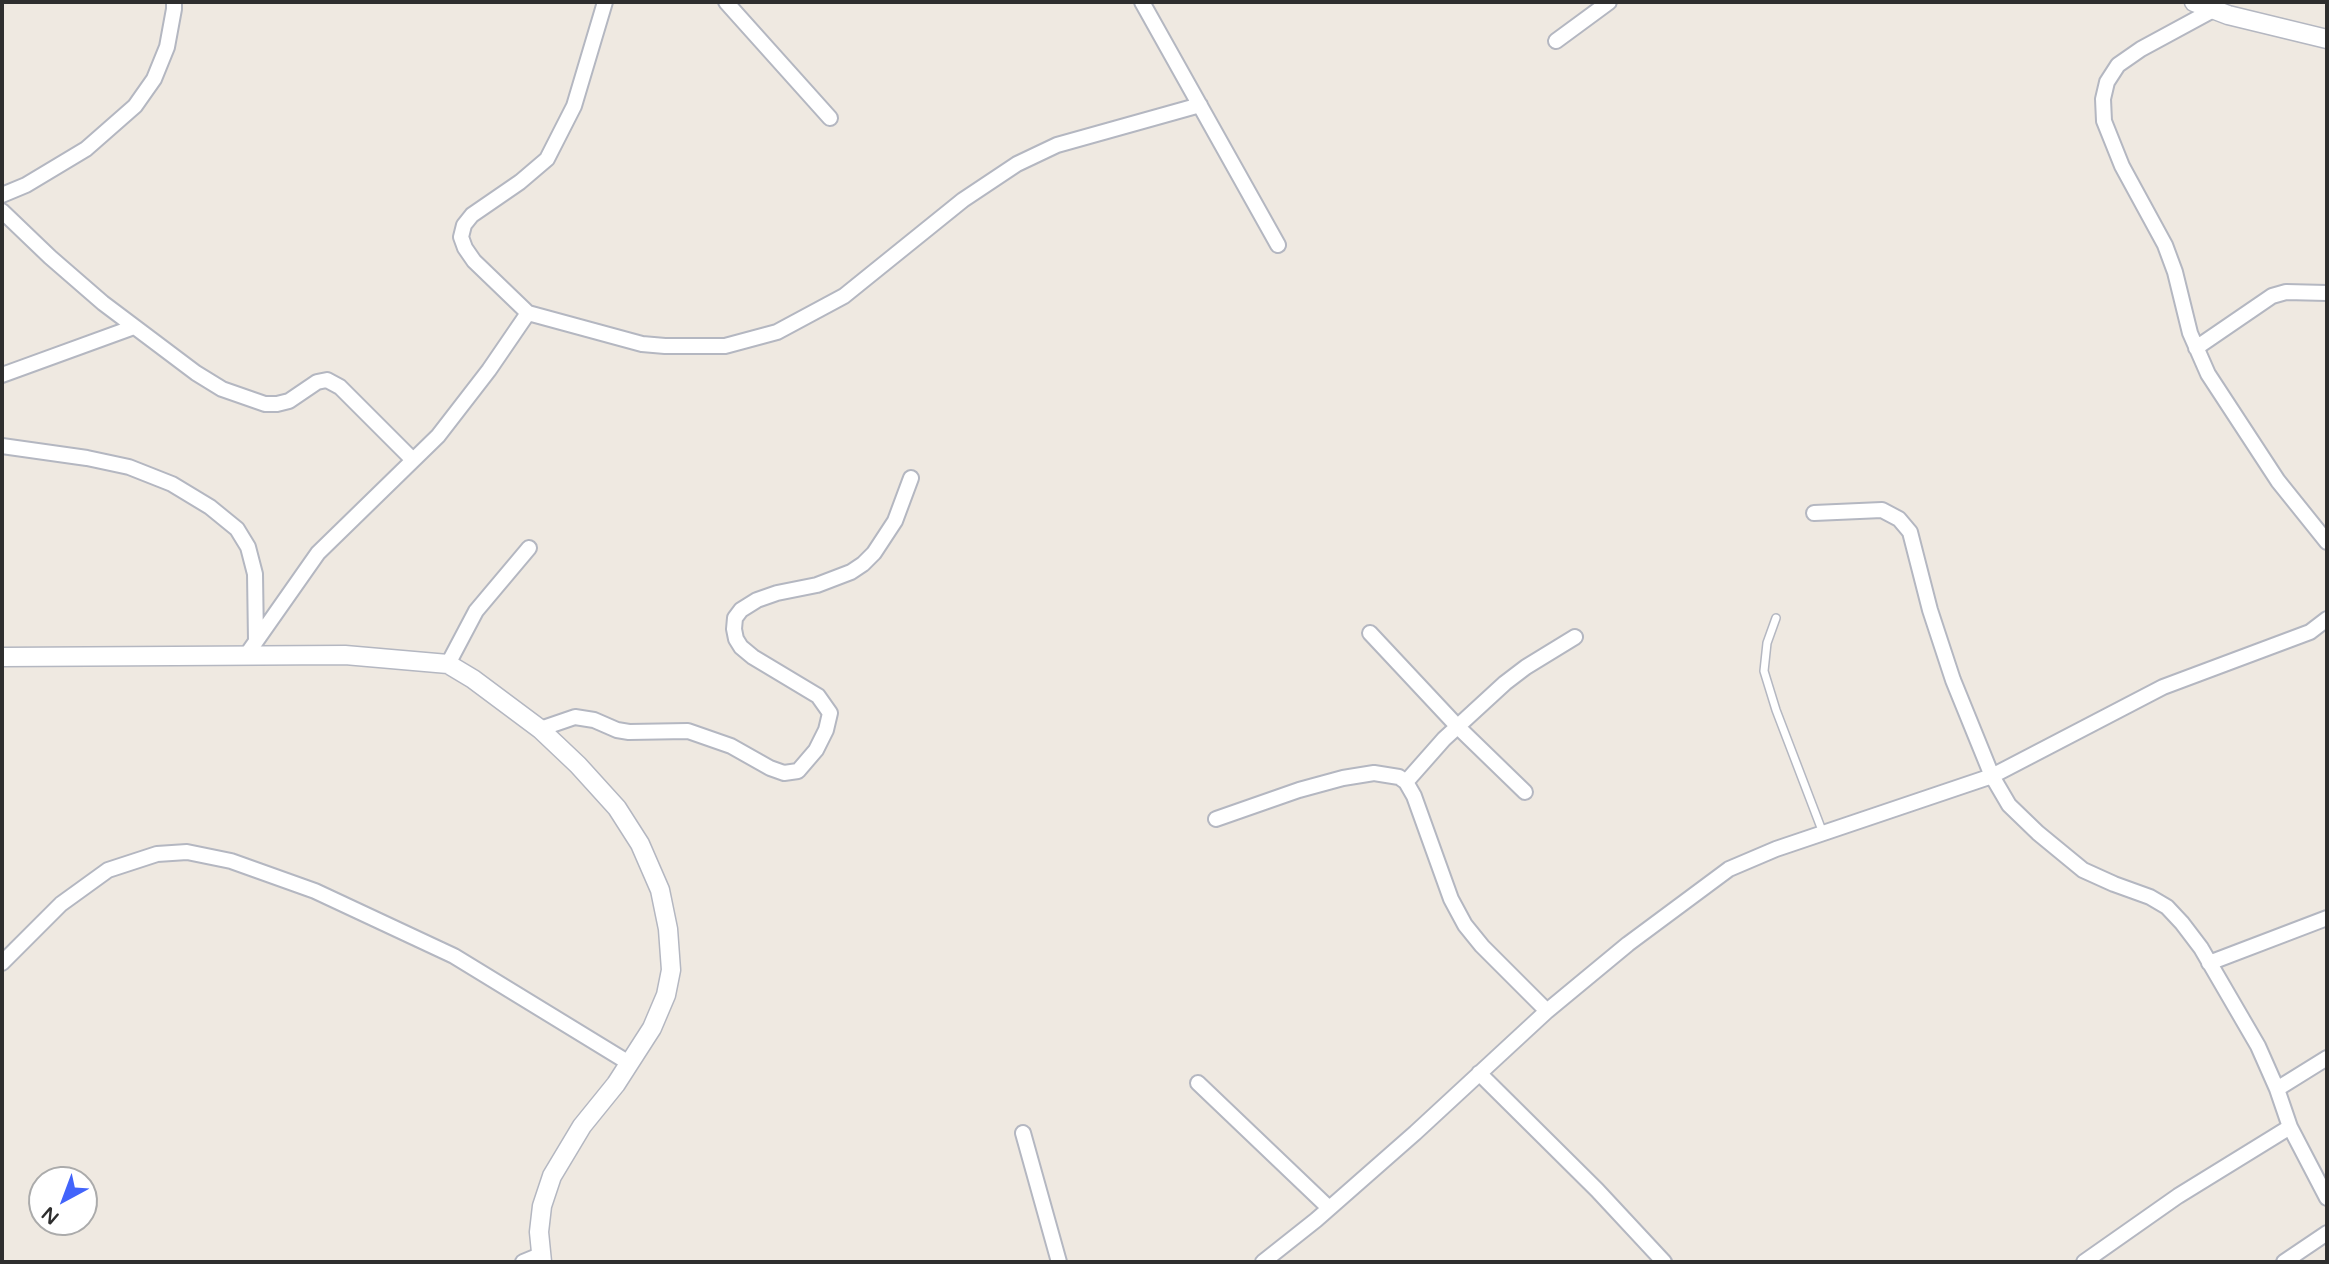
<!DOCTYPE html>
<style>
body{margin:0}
#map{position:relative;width:2329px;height:1264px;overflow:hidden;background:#efe9e1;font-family:"Varela Round",sans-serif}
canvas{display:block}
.frame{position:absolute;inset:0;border:4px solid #2e2e2e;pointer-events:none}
.north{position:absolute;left:28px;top:1166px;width:70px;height:70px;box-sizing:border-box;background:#fff;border:2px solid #ababab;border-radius:50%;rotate:221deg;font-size:19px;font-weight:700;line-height:28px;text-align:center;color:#2e2e2e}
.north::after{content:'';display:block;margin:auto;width:24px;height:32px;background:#4264fb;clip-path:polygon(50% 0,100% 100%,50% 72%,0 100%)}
</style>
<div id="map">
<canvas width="2329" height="1264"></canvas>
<div class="frame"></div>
<div class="north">N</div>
</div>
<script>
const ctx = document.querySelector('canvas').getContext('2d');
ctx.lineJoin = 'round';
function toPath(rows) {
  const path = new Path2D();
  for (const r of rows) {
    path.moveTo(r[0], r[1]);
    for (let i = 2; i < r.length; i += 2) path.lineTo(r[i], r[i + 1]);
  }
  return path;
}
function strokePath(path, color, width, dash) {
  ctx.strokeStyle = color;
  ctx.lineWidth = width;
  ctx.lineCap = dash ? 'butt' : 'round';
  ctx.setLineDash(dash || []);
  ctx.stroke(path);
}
const service = toPath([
 [1776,618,1767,643,1764,671,1776,710,1823,833]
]);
const minor = toPath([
 [726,2,830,118],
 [1142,2,1278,245],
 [2213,10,2141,49,2118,65,2107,82,2103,99,2104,121,2122,166,2165,245,2175,272,2190,333,2208,374,2278,481,2327,542],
 [1556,41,1609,2],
 [2,195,26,185,86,149,135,106,154,79,167,47,174,9,174,2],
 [2,211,50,257,103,303,196,373,222,389,265,404,277,404,289,401,317,382,327,380,340,387,413,460],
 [528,313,642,344,665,346,725,346,777,332,844,296,963,200,1017,164,1057,145,1200,105],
 [2196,348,2272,296,2286,292,2327,293],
 [2,375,134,327],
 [2,446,87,458,129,467,172,484,210,507,237,529,248,547,255,574,256,641],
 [1814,513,1882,510,1899,519,1910,532,1930,610,1953,680,1992,776,2009,805,2038,833,2083,870,2114,884,2150,897,2167,907,2182,923,2201,948,2258,1046,2277,1089,2290,1127,2327,1198],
 [1370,633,1458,727,1525,792],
 [245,657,318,553,438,436,489,370,528,313,474,261,465,248,461,237,464,225,472,215,520,182,547,159,574,106,605,2],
 [448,664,476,611,529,548],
 [540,729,575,717,594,720,617,730,629,732,688,731,731,746,770,768,784,773,798,771,816,750,826,730,830,713,818,696,753,657,741,647,736,639,734,629,735,618,741,610,757,600,777,593,817,585,851,572,863,564,874,553,895,521,911,478],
 [1406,782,1444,739,1505,683,1526,667,1575,637],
 [1216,819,1299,790,1343,778,1374,773,1399,777,1406,782,1414,796,1451,899,1465,925,1482,946,1547,1011],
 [2,963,61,904,108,870,157,854,187,852,231,861,315,891,454,956,629,1063],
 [2209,963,2327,918],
 [1479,1073,1597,1190,1664,1262],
 [1198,1083,1329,1208],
 [2277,1089,2327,1058],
 [1023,1133,1059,1262],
 [523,1262,540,1255],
 [1263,1262,1316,1220,1415,1133,1547,1011,1628,944,1729,869,1776,849,1992,776,2163,687,2310,632,2327,619],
 [2084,1262,2178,1196,2290,1127],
 [2284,1262,2327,1233]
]);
const tertiary = toPath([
 [2194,2,2228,15,2327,39],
 [2,657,345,655,448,664,473,679,540,729,578,765,617,808,640,844,660,890,668,929,671,970,666,995,652,1028,616,1084,582,1126,552,1176,542,1206,539,1232,542,1262]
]);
strokePath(service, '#b4b7c1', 10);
strokePath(minor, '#b4b7c1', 18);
strokePath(tertiary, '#b4b7c1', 21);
strokePath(service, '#fff', 7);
strokePath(minor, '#fff', 14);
strokePath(tertiary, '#fff', 18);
</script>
